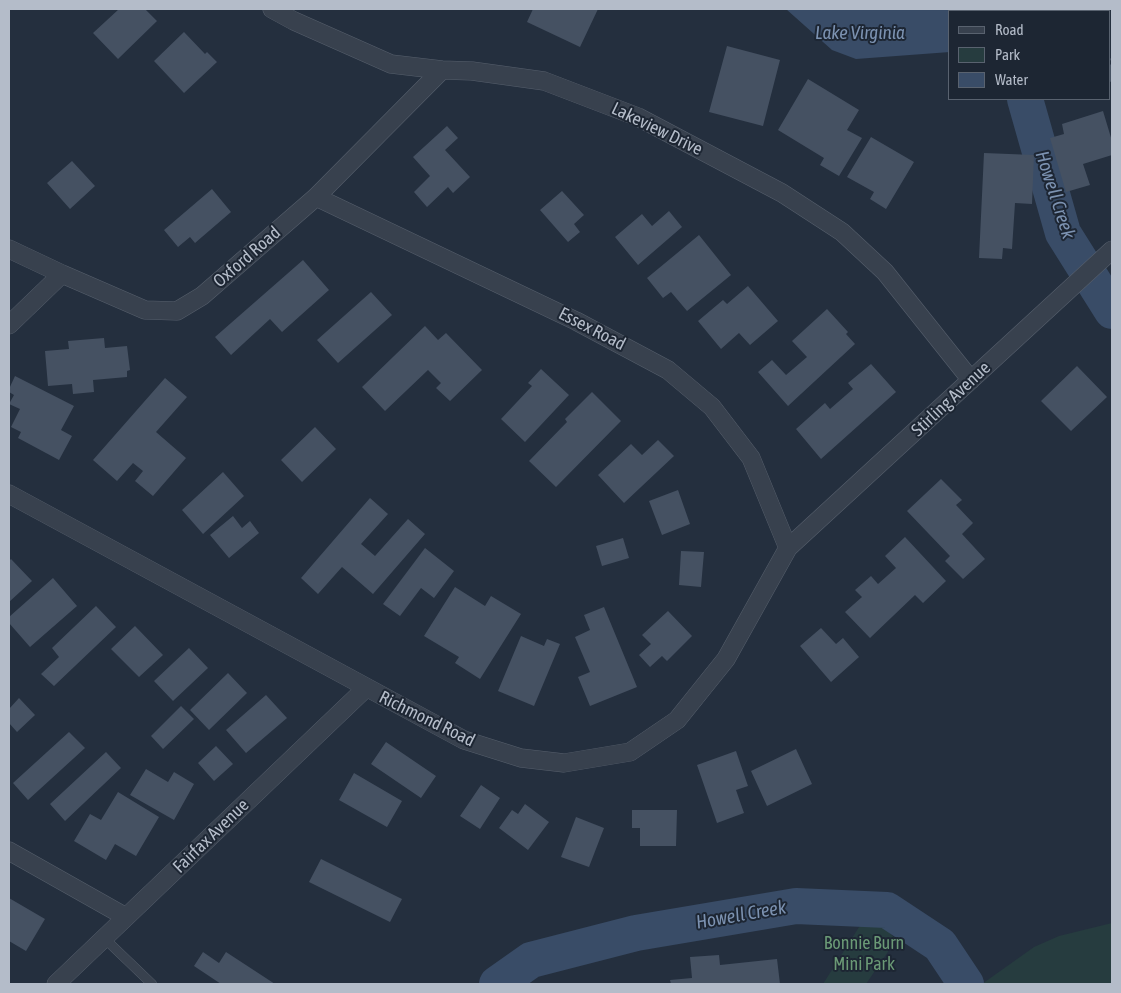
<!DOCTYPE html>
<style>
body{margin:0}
#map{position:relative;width:1121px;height:993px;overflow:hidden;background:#242f3e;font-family:"Asap Condensed",sans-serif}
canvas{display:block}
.frame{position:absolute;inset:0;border:10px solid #b4bcc9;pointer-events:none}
.legend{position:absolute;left:948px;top:10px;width:162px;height:90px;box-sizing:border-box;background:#1d2633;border:1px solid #59626f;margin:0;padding:6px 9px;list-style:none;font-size:15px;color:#b4bcc9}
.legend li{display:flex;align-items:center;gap:10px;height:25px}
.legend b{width:25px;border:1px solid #59626f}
</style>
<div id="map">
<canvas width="1121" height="993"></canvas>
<div class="frame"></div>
<ul class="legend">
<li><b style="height:6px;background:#38414e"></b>Road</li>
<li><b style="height:14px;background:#263c3f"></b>Park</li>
<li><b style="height:14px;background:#394c67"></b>Water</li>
</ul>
</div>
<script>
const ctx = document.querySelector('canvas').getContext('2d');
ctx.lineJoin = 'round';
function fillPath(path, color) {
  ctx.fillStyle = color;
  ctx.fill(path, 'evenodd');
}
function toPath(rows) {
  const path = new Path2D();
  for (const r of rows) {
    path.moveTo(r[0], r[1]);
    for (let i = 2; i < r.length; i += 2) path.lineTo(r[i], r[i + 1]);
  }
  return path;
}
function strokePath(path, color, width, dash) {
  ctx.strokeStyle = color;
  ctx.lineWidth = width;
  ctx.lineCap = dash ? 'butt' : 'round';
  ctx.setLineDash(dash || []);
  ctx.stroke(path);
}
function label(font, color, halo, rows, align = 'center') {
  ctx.font = font + ' "Asap Condensed",sans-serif';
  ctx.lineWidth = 4;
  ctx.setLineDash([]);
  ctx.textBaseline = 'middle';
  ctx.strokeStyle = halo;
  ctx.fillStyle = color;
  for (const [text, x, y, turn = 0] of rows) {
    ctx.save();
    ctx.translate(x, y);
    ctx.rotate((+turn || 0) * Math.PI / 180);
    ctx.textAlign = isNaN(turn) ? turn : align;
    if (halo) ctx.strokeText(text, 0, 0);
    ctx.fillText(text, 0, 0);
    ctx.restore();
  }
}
fillPath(toPath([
 [1112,923,1112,984,982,984,1034,947,1059,936],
 [861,924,883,925,896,940,866,984,823,984]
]), '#263c3f');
fillPath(toPath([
 [786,9,1054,9,1052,11,950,11,950,52,856,59,832,50]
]), '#394c67');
strokePath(toPath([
 [1025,99,1063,233,1112,311],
 [497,984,531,960,636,933,796,906,887,910,940,945,966,984]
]), '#394c67', 36);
fillPath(toPath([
 [119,9,145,9,157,21,118,59,93,33],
 [533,9,598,9,580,47,527,22],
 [184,32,205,54,207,52,217,62,184,93,154,61],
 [727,46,780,60,763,126,709,112],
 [1112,57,1112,81,1110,82,1110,65,1112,63,1110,59],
 [808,79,859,110,847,130,862,138,839,176,820,165,824,158,778,130],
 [1103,111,1112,141,1112,155,1083,164,1090,185,1066,192,1050,138,1064,134,1062,124],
 [447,126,458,138,445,150,470,177,453,193,448,187,427,207,414,192,430,176,413,157],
 [871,137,914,162,886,209,870,199,874,192,847,177],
 [984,153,1034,155,1032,204,1015,203,1012,249,1003,248,1002,259,979,258],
 [72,161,95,186,70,209,47,183],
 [212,189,231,212,195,243,190,237,178,247,164,230],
 [562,191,584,215,574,224,580,232,568,242,540,210],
 [669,211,682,227,638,265,615,237,642,214,652,226],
 [699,235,731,275,687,311,671,292,663,298,647,278],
 [303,260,329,290,282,332,270,319,231,355,215,337],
 [748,286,778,321,750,345,739,333,721,349,698,321,723,300,727,304],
 [371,292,392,315,338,363,317,340],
 [827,309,848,332,846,334,855,344,788,406,758,372,772,360,786,375,807,357,792,341],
 [425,326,438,340,446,333,482,370,450,401,436,388,441,383,428,370,385,411,362,387],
 [104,338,105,348,127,346,130,370,127,371,127,377,93,380,94,392,73,394,72,384,48,386,45,351,69,349,68,341],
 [871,364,896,392,821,459,796,429,825,403,830,409,853,389,848,383],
 [1077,366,1107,397,1071,431,1041,401],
 [541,369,569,395,525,442,501,419,532,386,528,383],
 [15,376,74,406,61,430,72,436,59,460,18,438,21,432,11,427,20,409,9,404,14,395,9,392,9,389],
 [165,378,187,397,156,432,186,458,153,496,135,481,143,471,133,463,117,481,93,460],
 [592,392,621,421,556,487,529,461,567,422,565,419],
 [315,427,336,449,302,482,281,460],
 [658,440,674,456,624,503,598,475,631,444,642,455],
 [223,472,244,496,203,534,182,510],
 [941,479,962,500,956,505,973,523,962,534,985,559,963,579,945,561,950,556,907,511],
 [678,490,690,524,662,535,649,501],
 [370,498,388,514,361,544,375,556,408,519,425,534,373,594,342,567,318,594,301,578],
 [233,516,242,528,250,521,259,533,229,558,210,535],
 [905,537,946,581,923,603,915,595,870,638,845,612,862,597,855,590,871,576,878,584,896,568,885,556],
 [623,538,629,558,602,566,596,546],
 [425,548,454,571,434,598,421,588,400,616,383,604],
 [681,551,704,552,701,587,679,585],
 [11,559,32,581,9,602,9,561],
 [53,578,77,606,30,647,9,623,9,617],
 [455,587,485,606,491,596,521,614,480,679,455,663,459,657,424,636],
 [96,606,116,627,54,686,41,674,59,657,52,648],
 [604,607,637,687,590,706,578,677,590,672,575,637,590,630,584,615],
 [668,611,692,636,667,661,662,656,650,667,639,655,651,644,642,635],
 [135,626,163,655,139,677,111,649],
 [821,628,836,644,843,638,859,657,831,682,800,646],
 [521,636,544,646,547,639,560,644,534,706,498,691],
 [189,648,208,668,173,701,154,681],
 [228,673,247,693,209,730,190,710],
 [266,695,287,718,246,753,226,730],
 [19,698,35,715,17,732,9,723,9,709],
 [181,706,194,719,163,749,151,736],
 [69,732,85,748,28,800,13,783],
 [386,742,436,776,421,798,371,764],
 [216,746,233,764,214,781,198,763],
 [796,749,812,784,767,806,751,771],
 [736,751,748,786,736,790,744,813,717,823,697,765],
 [106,752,121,768,65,821,50,804],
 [146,769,168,782,174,772,194,784,174,820,130,795],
 [354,773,402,801,387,827,339,800],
 [481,785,500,798,480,829,460,816],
 [118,792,159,817,136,856,115,844,106,860,74,841,90,814,101,820],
 [525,804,549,822,528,850,499,828,512,810,518,814],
 [632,810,677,810,676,846,640,846,640,828,632,828],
 [576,817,604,828,589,867,561,857],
 [321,859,402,899,390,922,309,882],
 [9,898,45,919,26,951,9,941],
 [203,952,219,963,226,952,275,984,221,984,194,966],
 [719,955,720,965,777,959,780,984,671,984,670,980,692,978,690,957]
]), '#455162');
const lane = toPath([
 [104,938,152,984]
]);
const street = toPath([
 [272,9,294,21,391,64,442,70,472,71,544,81,638,117,782,193,842,232,885,272,971,380],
 [316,197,576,321,668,370,712,407,751,458,788,548],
 [9,249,62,274,145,310,177,311,202,296,316,197,442,70],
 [9,325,62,274],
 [9,494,464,740,521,758,564,763,630,752,677,720,726,659,788,548,1112,250],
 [9,851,126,917],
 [56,984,366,688]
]);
strokePath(lane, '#565f6c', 10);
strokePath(street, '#565f6c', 19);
strokePath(lane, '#38414e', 9);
strokePath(street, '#38414e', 18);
label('18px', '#b4bcc9', '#1d2633', [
 ["Lakeview Drive",657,129,26],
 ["Oxford Road",247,257,-41],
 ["Essex Road",592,329,27],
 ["Stirling Avenue",951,399,-43],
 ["Richmond Road",427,719,26],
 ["Fairfax Avenue",211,836,-44]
]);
label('18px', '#6b9a76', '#1d2633', [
 ["Bonnie Burn",864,943],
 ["Mini Park",864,964]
]);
label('italic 19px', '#7c92b1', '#1d2633', [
 ["Lake Virginia",860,33],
 ["Howell Creek",1055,195,72],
 ["Howell Creek",741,915,-10]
]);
</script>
